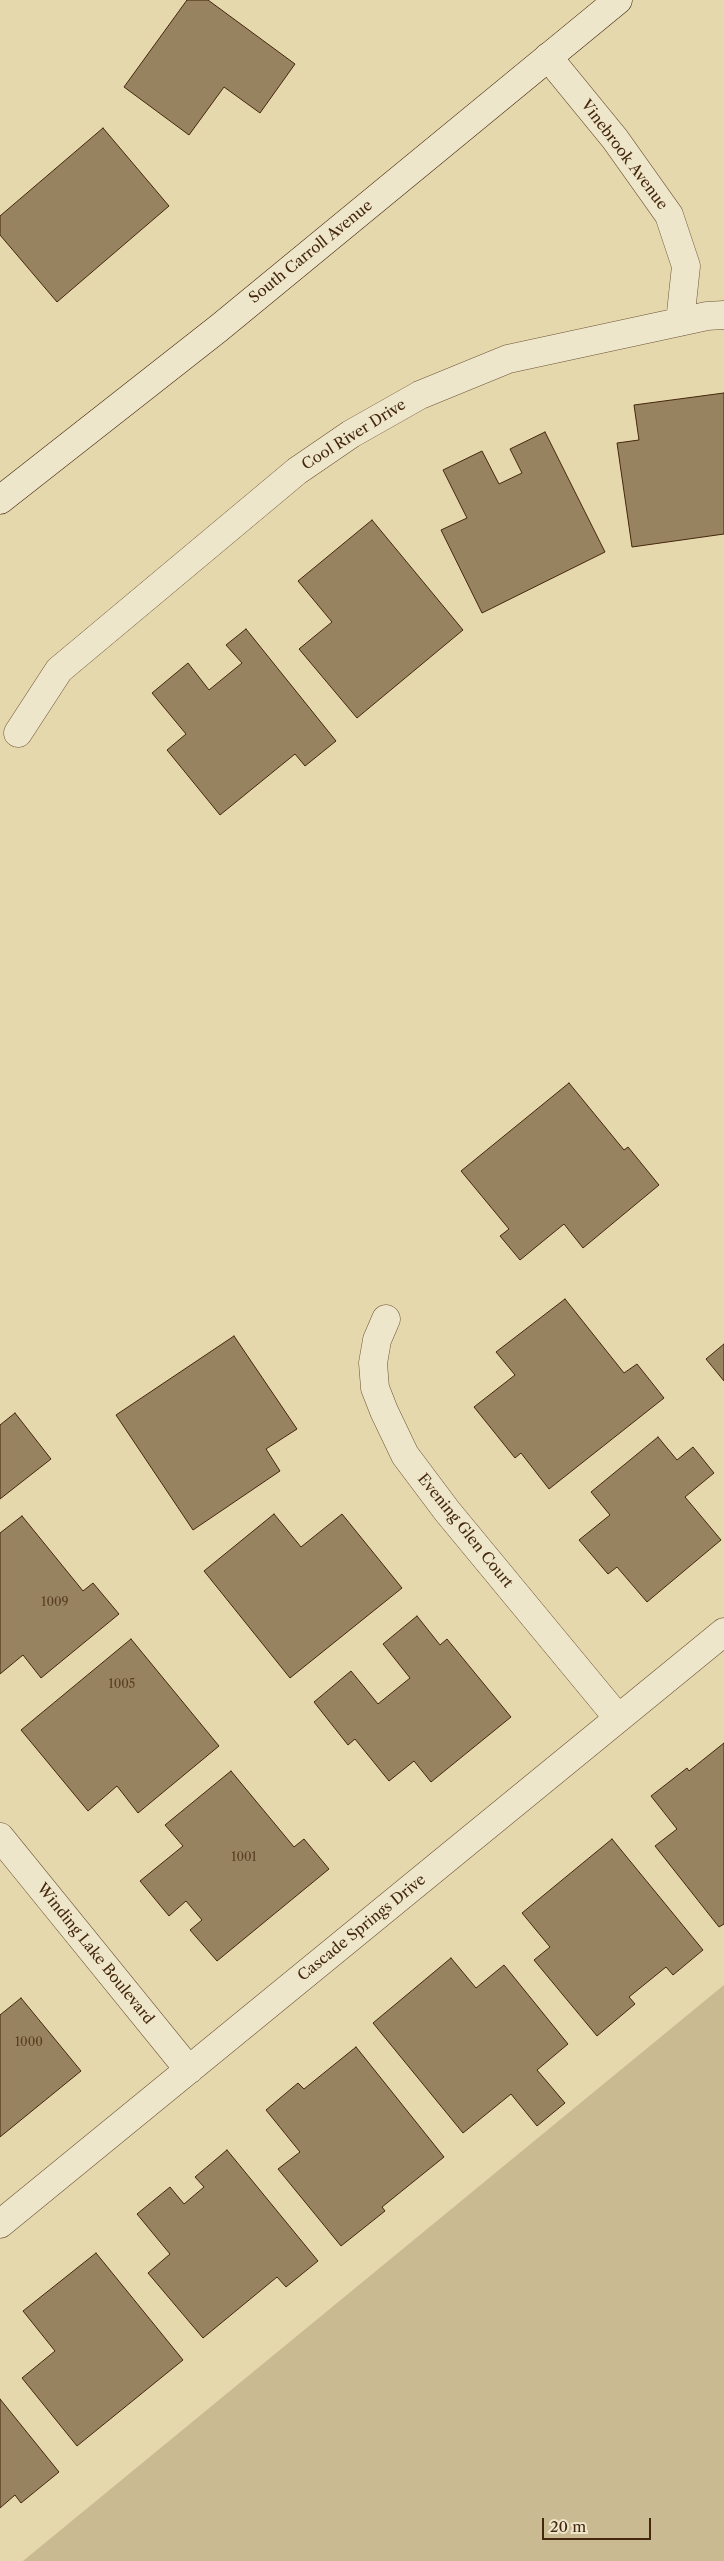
<!DOCTYPE html>
<style>
body{margin:0}
#map{position:relative;width:724px;height:2561px;overflow:hidden;background:#e5d8ad;font-family:"Libre Caslon Text",serif}
canvas{display:block}
.scale{position:absolute;left:542px;top:2518px;width:109px;height:22px;box-sizing:border-box;border:2px solid #44270d;border-top:0;padding-left:6px;font-size:15px;line-height:18px;white-space:nowrap;color:#44270d;-webkit-text-stroke:4px #eee6ca;paint-order:stroke}
</style>
<div id="map">
<canvas width="724" height="2561"></canvas>
<div class="scale">20 m</div>
</div>
<script>
const ctx = document.querySelector('canvas').getContext('2d');
ctx.lineJoin = 'round';
function fillPath(path, color) {
  ctx.fillStyle = color;
  ctx.fill(path, 'evenodd');
}
function toPath(rows) {
  const path = new Path2D();
  for (const r of rows) {
    path.moveTo(r[0], r[1]);
    for (let i = 2; i < r.length; i += 2) path.lineTo(r[i], r[i + 1]);
  }
  return path;
}
function strokePath(path, color, width, dash) {
  ctx.strokeStyle = color;
  ctx.lineWidth = width;
  ctx.lineCap = dash ? 'butt' : 'round';
  ctx.setLineDash(dash || []);
  ctx.stroke(path);
}
function label(font, color, halo, rows, align = 'center') {
  ctx.font = font + ' "Libre Caslon Text",serif';
  ctx.lineWidth = 4;
  ctx.setLineDash([]);
  ctx.textBaseline = 'middle';
  ctx.strokeStyle = halo;
  ctx.fillStyle = color;
  for (const [text, x, y, turn = 0] of rows) {
    ctx.save();
    ctx.translate(x, y);
    ctx.rotate((+turn || 0) * Math.PI / 180);
    ctx.textAlign = isNaN(turn) ? turn : align;
    if (halo) ctx.strokeText(text, 0, 0);
    ctx.fillText(text, 0, 0);
    ctx.restore();
  }
}
fillPath(toPath([
 [724,1985,724,2561,23,2561]
]), '#caba92');
const building = toPath([
 [187,0,208,0,295,64,260,113,224,87,189,135,124,87,187,0],
 [103,128,169,206,57,302,0,235,0,216,103,128],
 [724,393,724,534,632,547,617,443,639,440,634,405,724,393],
 [545,432,605,552,482,613,441,530,467,518,443,470,482,451,499,484,522,473,510,449,545,432],
 [372,520,463,630,357,718,299,649,332,622,298,581,372,520],
 [246,629,336,741,305,766,295,754,220,815,167,750,186,734,152,693,188,663,209,690,242,663,226,645,246,629],
 [569,1083,624,1150,628,1147,659,1185,583,1248,564,1224,520,1260,500,1236,509,1229,461,1171,569,1083],
 [565,1299,624,1373,637,1364,664,1398,549,1489,521,1453,515,1458,474,1407,515,1375,496,1352,565,1299],
 [234,1336,297,1429,266,1449,280,1471,193,1530,116,1415,234,1336],
 [724,1344,724,1381,706,1359,724,1344],
 [15,1413,51,1459,0,1499,0,1425,15,1413],
 [658,1437,677,1460,693,1447,714,1473,685,1497,721,1540,647,1602,617,1567,608,1574,579,1540,610,1515,591,1492,658,1437],
 [274,1514,301,1547,342,1514,402,1588,290,1678,204,1571,274,1514],
 [22,1516,83,1591,93,1583,119,1614,41,1678,23,1655,0,1674,0,1533,22,1516],
 [417,1616,440,1645,447,1639,511,1717,431,1782,414,1761,389,1781,355,1739,348,1745,314,1702,351,1671,378,1704,410,1678,383,1644,417,1616],
 [131,1639,219,1746,138,1813,117,1786,88,1811,21,1730,131,1639],
 [724,1743,724,1924,719,1927,655,1846,677,1829,651,1796,687,1768,689,1771,724,1743],
 [231,1771,294,1847,304,1839,329,1869,217,1961,190,1930,202,1920,186,1901,169,1916,140,1881,183,1846,165,1825,231,1771],
 [612,1839,703,1950,673,1975,666,1967,629,1997,635,2004,597,2036,534,1960,550,1947,522,1913,612,1839],
 [451,1958,476,1988,504,1965,568,2044,537,2070,565,2103,537,2126,511,2094,463,2133,373,2023,451,1958],
 [21,1998,81,2071,0,2137,0,2015,21,1998],
 [356,2047,444,2157,382,2207,385,2211,341,2246,278,2169,300,2152,266,2110,298,2083,304,2089,356,2047],
 [227,2150,318,2261,286,2287,277,2277,203,2338,148,2273,170,2254,137,2214,170,2187,184,2204,204,2187,195,2177,227,2150],
 [96,2253,183,2360,77,2446,22,2378,55,2351,23,2311,96,2253],
 [0,2399,59,2472,21,2503,15,2495,0,2508,0,2399]
]);
fillPath(building, '#988360');
strokePath(building, '#44270d', 1);
const minor = toPath([
 [548,57,615,139,669,215,686,266,680,322],
 [18,733,59,670,297,471,351,434,420,395,508,359,707,316,724,315],
 [386,1319,377,1340,373,1363,375,1388,384,1411,405,1455,447,1511,618,1718],
 [0,1837,189,2070],
 [0,2224,724,1632]
]);
const secondary = toPath([
 [0,500,219,328,618,0]
]);
strokePath(minor, '#6c5335', 29);
strokePath(secondary, '#44270d', 29);
strokePath(minor, '#eee6ca', 28);
strokePath(secondary, '#eee6ca', 28);
label('12px', '#593e22', null, [
 ["1009",55,1603],
 ["1005",122,1685],
 ["1001",244,1858],
 ["1000",29,2043]
]);
label('15px', '#44270d', '#eee6ca', [
 ["Vinebrook Avenue",624,155,53],
 ["South Carroll Avenue",311,252,-39],
 ["Cool River Drive",354,435,-32],
 ["Evening Glen Court",465,1531,51],
 ["Cascade Springs Drive",362,1928,-39],
 ["Winding Lake Boulevard",95,1954,51]
]);
</script>
